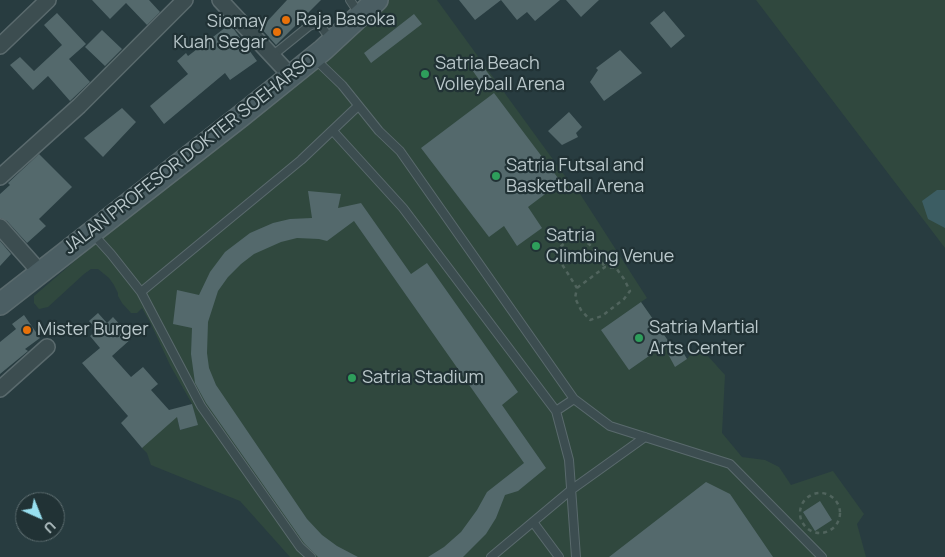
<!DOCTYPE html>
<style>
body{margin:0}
#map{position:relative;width:945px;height:557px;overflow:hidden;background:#283c40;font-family:Manrope,sans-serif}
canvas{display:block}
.north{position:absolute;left:15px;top:492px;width:50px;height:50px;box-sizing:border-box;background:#213235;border:1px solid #5e6e71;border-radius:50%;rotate:136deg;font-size:14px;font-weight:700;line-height:20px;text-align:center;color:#b9c7ca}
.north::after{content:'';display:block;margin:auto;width:18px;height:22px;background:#98e0f0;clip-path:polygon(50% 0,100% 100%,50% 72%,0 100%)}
</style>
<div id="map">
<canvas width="945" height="557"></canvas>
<div class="north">U</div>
</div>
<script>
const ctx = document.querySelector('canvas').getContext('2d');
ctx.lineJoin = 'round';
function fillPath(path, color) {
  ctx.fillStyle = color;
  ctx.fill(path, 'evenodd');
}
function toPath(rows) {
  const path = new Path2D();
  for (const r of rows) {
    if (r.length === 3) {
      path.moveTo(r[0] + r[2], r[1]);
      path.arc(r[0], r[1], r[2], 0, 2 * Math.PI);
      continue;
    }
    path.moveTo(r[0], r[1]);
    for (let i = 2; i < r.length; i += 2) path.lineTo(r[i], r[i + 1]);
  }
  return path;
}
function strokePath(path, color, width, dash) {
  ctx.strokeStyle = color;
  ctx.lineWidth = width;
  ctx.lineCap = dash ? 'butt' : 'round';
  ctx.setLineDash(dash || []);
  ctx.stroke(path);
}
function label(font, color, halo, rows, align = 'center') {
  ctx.font = font + ' Manrope,sans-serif';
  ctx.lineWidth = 4.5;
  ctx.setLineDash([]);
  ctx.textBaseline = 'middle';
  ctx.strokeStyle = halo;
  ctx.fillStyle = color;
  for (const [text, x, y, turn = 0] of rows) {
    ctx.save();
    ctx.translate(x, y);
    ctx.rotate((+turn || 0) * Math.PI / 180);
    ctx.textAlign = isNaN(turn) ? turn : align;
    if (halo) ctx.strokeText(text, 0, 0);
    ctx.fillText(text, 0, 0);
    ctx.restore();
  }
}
fillPath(toPath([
 [381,0,437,0,565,176,575,186,647,298,641,302,669,342,680,347,687,359,691,354,690,352,707,355,725,375,722,433,742,457,765,460,779,467,791,485,833,471,864,514,857,524,866,557,290,557,240,501,151,465,147,453,142,448,175,408,180,430,197,425,192,404,170,365,151,324,142,308,137,313,131,313,122,303,118,296,118,293,114,285,109,278,98,269,91,269,84,274,48,307,39,309,34,303,34,296,90,248,83,242],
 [756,0,945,0,945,248]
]), '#30483e');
fillPath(toPath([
 [937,190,945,190,945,228,928,219,922,201]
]), '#3c5d63');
fillPath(toPath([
 [92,0,149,0,160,12,147,25,126,3,110,19],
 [287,0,321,0,276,45,261,28],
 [459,0,501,0,475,20],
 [501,0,560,0,535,21,527,12,517,20],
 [566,0,599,0,581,17],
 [664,11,685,36,671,48,650,23],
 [57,13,86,44,69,59,90,82,70,101,48,76,33,90,10,65,20,57,34,71,62,45,44,25],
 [414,14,422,24,371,63,364,53],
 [230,24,257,61,230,80,225,73,164,124,150,106,188,74,177,61,186,53,188,56],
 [102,30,122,49,105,66,85,47],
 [620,50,642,73,604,101,590,82,598,70,596,68],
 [478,60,494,81,485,88,470,67],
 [494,93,561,182,528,207,542,228,517,246,504,226,489,237,421,148],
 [122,108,136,122,103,157,84,138],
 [569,112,582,127,576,133,578,137,562,145,548,131],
 [39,154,72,187,39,219,46,226,27,243,7,221,0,218,0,194,10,185,8,183],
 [308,191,341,194,338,208,361,203,411,274,427,263,518,392,502,405,546,468,518,491,505,495,496,518,486,534,463,557,428,557,444,547,461,532,477,510,487,492,524,463,354,221,327,241,319,239,297,238,281,242,254,254,241,264,228,277,218,291,208,322,207,353,209,368,216,385,307,519,322,535,337,546,358,557,318,557,304,543,206,403,195,383,191,354,192,328,173,324,177,290,199,295,210,272,225,252,250,233,273,223,290,219,312,218],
 [0,241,11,254,0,266],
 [641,302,669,342,629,370,601,330],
 [98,313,107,323,113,317,132,338,112,356,131,377,143,367,158,384,151,390,169,410,192,404,198,425,180,430,177,417,142,448,121,423,128,416,82,363,100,348,90,336,97,330,89,321],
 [24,315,40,338,25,349,28,351,0,374,0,342,16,329,12,324],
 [680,347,687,359,675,367,668,354],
 [706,482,730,494,773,557,609,557],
 [820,501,832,520,815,531,803,512]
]), '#54696c');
const lane = toPath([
 [350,0,360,15],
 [272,56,309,26,314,24,321,26,331,40],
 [315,59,342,85,379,131,400,151,574,399,610,426,730,464,822,557],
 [333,131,403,208,556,411,569,460,576,557],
 [92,233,111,254,141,292,201,406,300,547,311,557],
 [141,292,301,160,358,106],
 [556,411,574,399],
 [533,522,559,557],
 [491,557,571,490,645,437]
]);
const street = toPath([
 [220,0,290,75],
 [0,46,48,0],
 [0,177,79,106,185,0],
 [0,227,40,272],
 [0,389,47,347]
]);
const secondary = toPath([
 [0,304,241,116,323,50,377,0]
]);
strokePath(lane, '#5a6a6d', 10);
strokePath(street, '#5a6a6d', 18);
strokePath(secondary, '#5a6a6d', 24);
strokePath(toPath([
 [577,288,605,267,616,268,624,279,630,291,624,299,602,316,590,320,581,310,575,298,577,288,558,258,560,247,571,238,582,238,590,245,605,267],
 [820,513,20]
]), '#50645d', 2.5, [4, 4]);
strokePath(lane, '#3c4d50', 8);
strokePath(street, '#3c4d50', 15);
strokePath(secondary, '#4b5e63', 21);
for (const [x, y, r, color] of [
 [286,20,5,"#e8710a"],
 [277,32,5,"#e8710a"],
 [425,74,5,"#2e9e5b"],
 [496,176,5,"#2e9e5b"],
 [536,246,5,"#2e9e5b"],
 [27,330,5,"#e8710a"],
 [639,338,5,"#2e9e5b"],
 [352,378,5,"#2e9e5b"]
]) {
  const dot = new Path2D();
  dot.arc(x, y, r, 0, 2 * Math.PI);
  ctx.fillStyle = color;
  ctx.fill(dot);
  strokePath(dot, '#213235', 2);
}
label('18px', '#b9c7ca', '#213235', [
 ["Raja Basoka",296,20],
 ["Siomay",267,22,"right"],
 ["Kuah Segar",267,43,"right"],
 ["Satria Beach",435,64],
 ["Volleyball Arena",435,85],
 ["Satria Futsal and",506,166],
 ["Basketball Arena",506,187],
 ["Satria",546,236],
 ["Climbing Venue",546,257],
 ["Satria Martial",649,328],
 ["Arts Center",649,349],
 ["Mister Burger",37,330],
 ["Satria Stadium",362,378]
], 'left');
label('18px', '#b9c7ca', '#213235', [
 ["JALAN PROFESOR DOKTER SOEHARSO",190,154,-38]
]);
</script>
